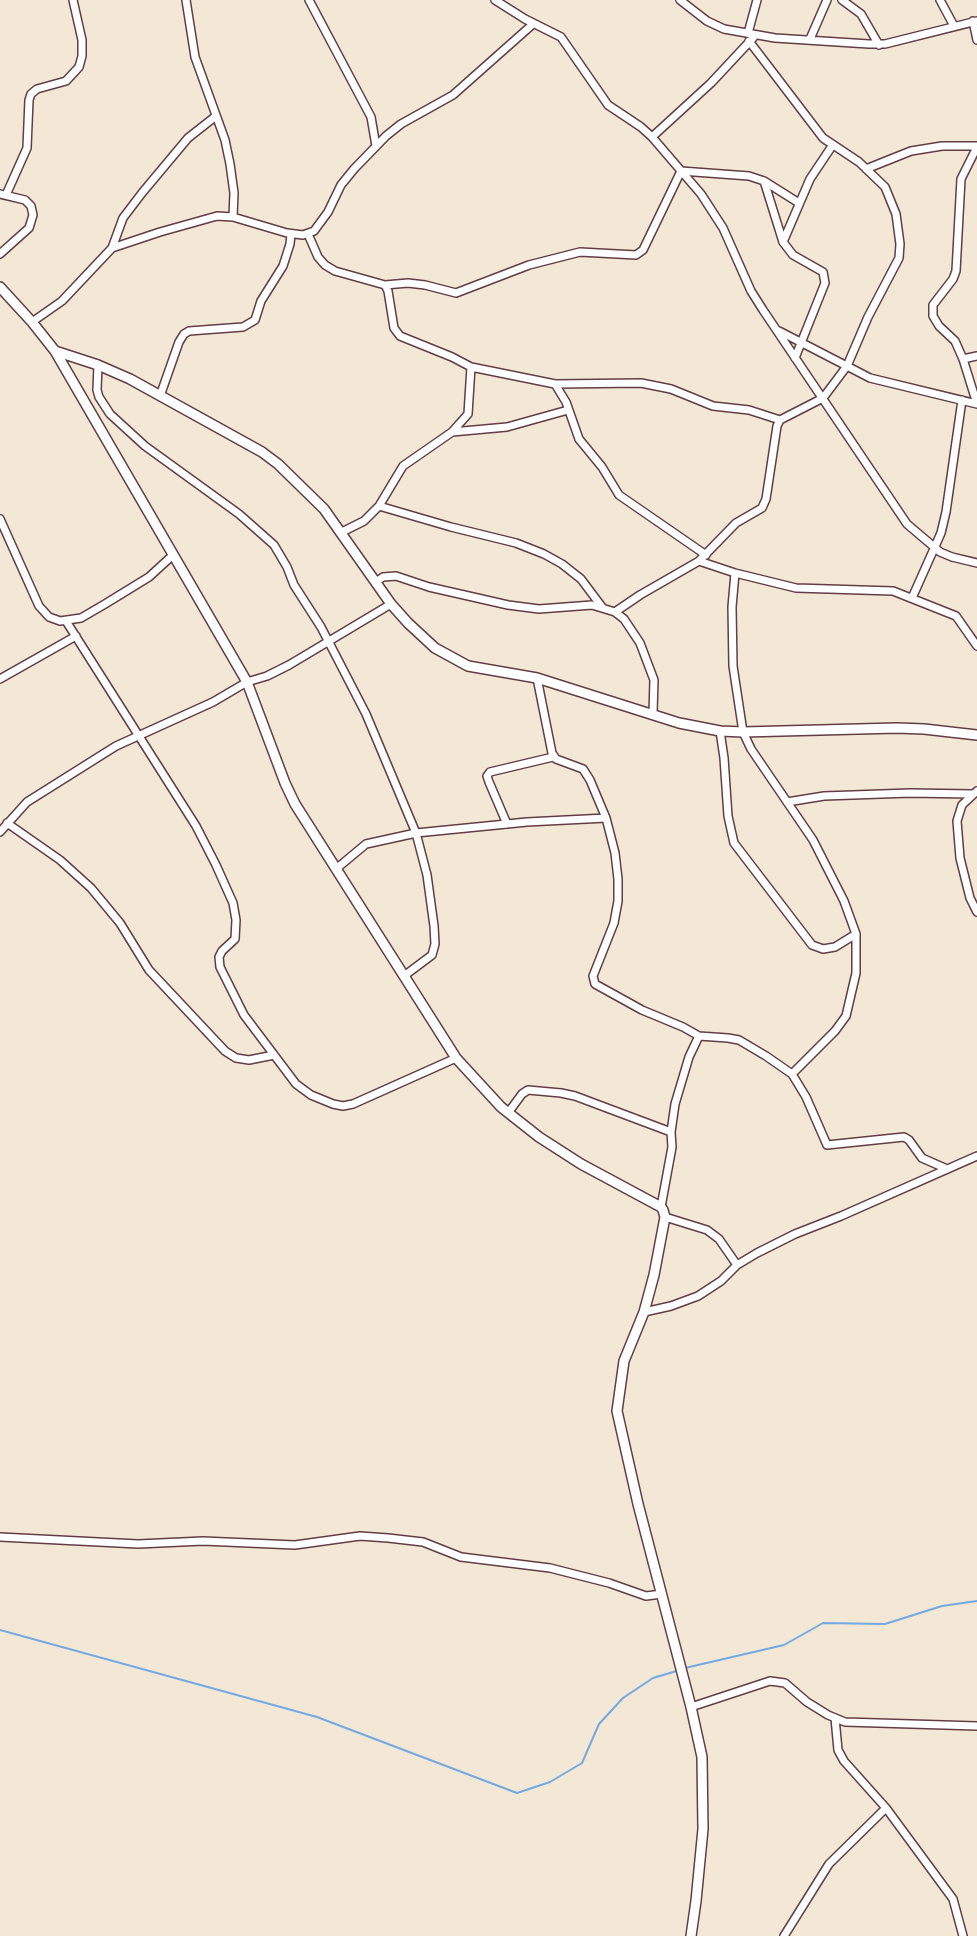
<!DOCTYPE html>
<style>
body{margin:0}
canvas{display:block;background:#f2e8d5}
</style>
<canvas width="977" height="1936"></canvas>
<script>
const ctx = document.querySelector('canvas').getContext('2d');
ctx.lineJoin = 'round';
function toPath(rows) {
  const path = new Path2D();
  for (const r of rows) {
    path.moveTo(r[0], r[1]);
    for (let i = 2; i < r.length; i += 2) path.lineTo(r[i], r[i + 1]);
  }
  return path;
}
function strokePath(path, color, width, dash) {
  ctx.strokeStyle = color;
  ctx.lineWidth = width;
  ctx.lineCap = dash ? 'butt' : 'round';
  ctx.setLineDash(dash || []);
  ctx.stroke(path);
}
strokePath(toPath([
 [0,1630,317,1717,517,1793,550,1782,582,1763,599,1724,623,1698,653,1678,680,1670],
 [685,1668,784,1645,823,1623,885,1624,942,1606,977,1601]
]), '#74a9e1', 2);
const street = toPath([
 [186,0,195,57,225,140,230,164,234,193,233,217],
 [309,0,371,117,376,146],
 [495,0,525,19,561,37,608,105,641,127,652,137,701,194,723,228,751,291,763,310,907,524,940,552,952,557,977,563],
 [680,0,707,21,724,29,775,38,869,44,885,44,977,21],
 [842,0,861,14,879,45],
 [940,0,954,26],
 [973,21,977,40],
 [748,33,757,0],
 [810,39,827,0],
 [652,137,711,83,753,38],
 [866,169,911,151,942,146,977,146],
 [681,171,749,176,764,181,783,242,793,255,823,272,825,283,795,358],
 [764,181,799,203],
 [0,194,25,200,31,206,33,215,29,228,0,254],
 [6,195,27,148,29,100,31,94,37,89,66,81,79,67,82,56,82,40,73,0],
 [308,234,318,257,325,265,335,271,385,285,388,291,394,328,400,336,452,357,471,367,555,384,641,383,671,389,713,406,749,410,780,420],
 [783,242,810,179,832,146],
 [112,248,123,218,142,193,188,138,216,116],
 [385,285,408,283,425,285,456,293,529,265,580,252,636,255,643,250,681,171],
 [32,322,62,301,112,248,160,232,217,216,233,217,287,233,303,235,314,231,328,212,341,185,354,169,386,136,401,124,453,95,533,24],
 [779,331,870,378,977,404,963,359,955,341,939,326,933,316,933,305,953,279,956,271,961,179,977,147],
 [963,359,977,356],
 [98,365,97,390,99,397,110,414,145,446,239,514,274,545,287,567,294,585,321,627,366,714,416,833,427,875,434,926,435,944,432,955,404,976],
 [555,384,566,402,579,439,602,467,619,495,706,555],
 [160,396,179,342,184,334,189,331,243,327,255,320,261,301,283,266,290,244,291,234],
 [452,432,507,427,568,410],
 [379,506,403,466,452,432,468,414,471,367],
 [0,519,39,606,49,617,60,621,81,618,105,604,149,577,173,555],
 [342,532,364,521,379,506,451,527,516,543,544,554,562,564,581,579,602,607],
 [699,561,735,573,796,588,893,591,956,616,977,646],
 [735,573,732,607,733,666,743,732,751,749,813,840,844,901,856,934,856,973,846,1016,835,1031,792,1074],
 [376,582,383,577,396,576,429,587,508,605,539,609,592,605,615,612,624,619,640,643,654,680,653,713],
 [912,598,941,533,946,512,962,400],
 [615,612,640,595,699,561,736,523,762,508,766,499,777,426,780,420,823,398,847,366,868,317,899,258,900,244,896,214,885,187,859,162,823,138,749,41],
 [66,621,196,826,216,865,233,903,236,920,235,939,222,951,219,957,220,967,244,1015,296,1084,311,1095,333,1104,343,1106,353,1104,456,1058],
 [0,679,76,636],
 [720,731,724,758,728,816,734,843,812,945,823,949,835,947,856,934],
 [977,791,962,805,957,821,960,858,970,898,977,912],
 [787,802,824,796,910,793,972,794],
 [606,818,615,853,618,879,618,901,614,923,593,976,595,984,642,1010,683,1027,699,1036],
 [7,823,60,860,91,888,120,923,149,970,225,1051,236,1058,249,1060,274,1055],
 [507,824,489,782,487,776,490,772,553,757],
 [0,832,27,802,116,746,213,702,247,682,267,676,289,665,391,604],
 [336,869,366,844,416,833,527,822,606,818,590,780,583,769,556,759,552,753,537,678],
 [508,1113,522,1094,528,1090,561,1093,575,1096,671,1132,672,1147,661,1207],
 [671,1132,675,1104,689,1057,699,1036,728,1038,739,1040,766,1056,792,1074,806,1097,827,1145,904,1137,909,1140,922,1158,947,1169],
 [665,1217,707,1230,719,1239,737,1265],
 [644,1312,671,1306,698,1296,721,1281,737,1265,757,1253,795,1234,841,1216,977,1156],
 [0,1537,138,1544,203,1541,295,1545,360,1536,388,1538,423,1542,461,1557,550,1568,609,1583,646,1596,662,1594],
 [691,1707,770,1681,785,1683,807,1702,828,1715,845,1722,977,1726],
 [835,1718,838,1750,844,1761,886,1808,953,1899,963,1936],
 [784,1936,829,1864,886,1808]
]);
const secondary = toPath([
 [0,287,32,322,55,351,98,365,130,379,262,452,278,464,324,509,391,604,408,623,435,648,468,666,537,678,679,723,720,731,743,732,897,728,924,729,977,735],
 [55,351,247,682,285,783,295,804,456,1058,501,1107,539,1137,581,1164,661,1207,663,1210,665,1217,654,1275,644,1312,624,1361,617,1411,638,1504,691,1707,702,1757,703,1829,696,1901,691,1936]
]);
strokePath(street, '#633d44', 10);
strokePath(secondary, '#633d44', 12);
strokePath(street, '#fff', 7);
strokePath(secondary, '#fff', 9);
</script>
